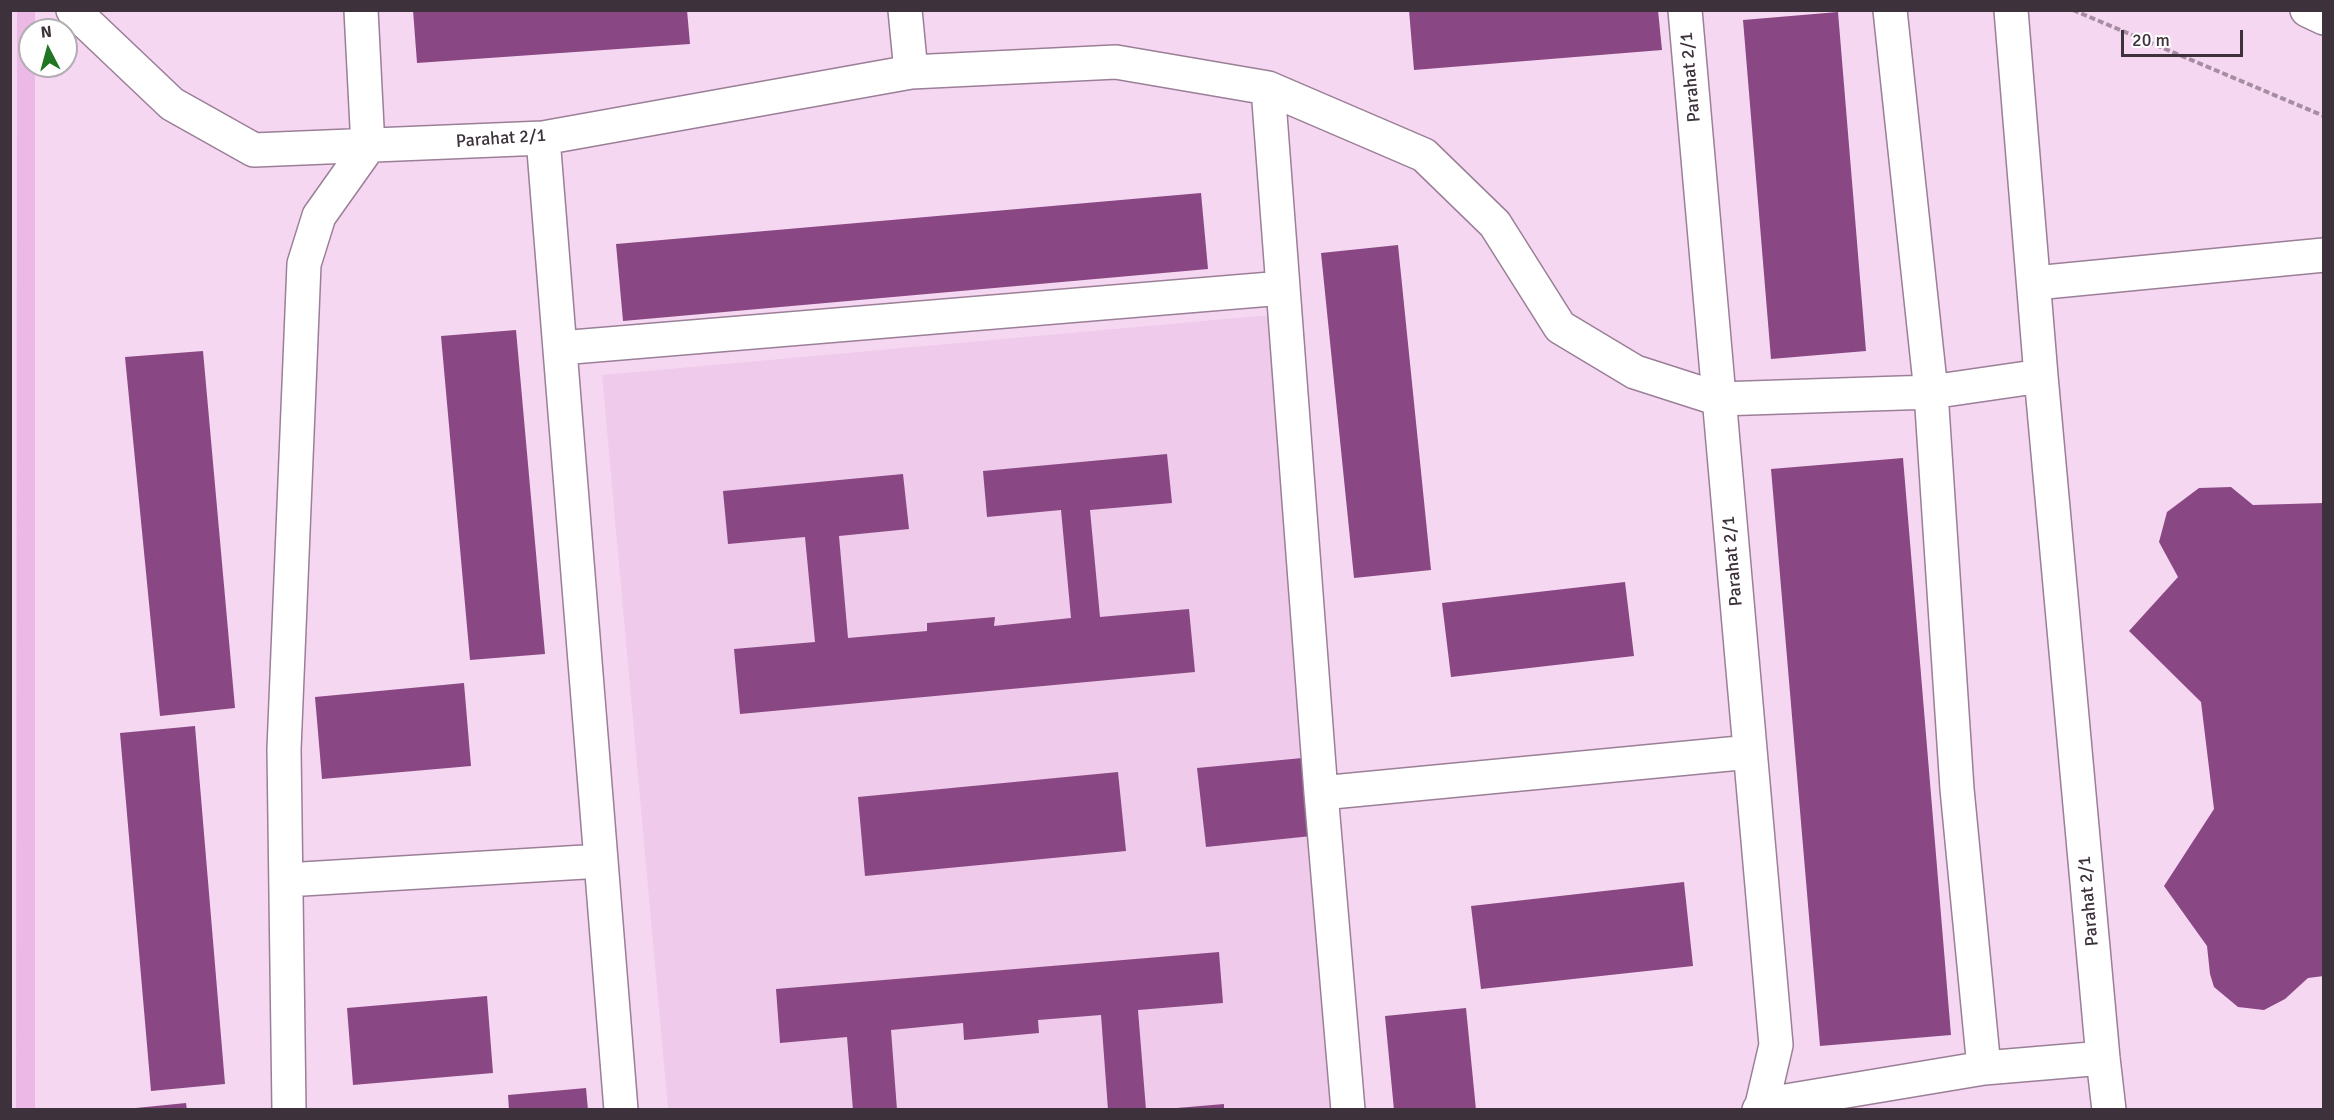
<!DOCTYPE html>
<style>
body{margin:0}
#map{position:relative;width:2334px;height:1120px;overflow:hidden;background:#f6d7f2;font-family:Signika,sans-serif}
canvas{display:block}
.frame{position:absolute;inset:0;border:12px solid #3d313c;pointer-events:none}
.north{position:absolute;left:18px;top:18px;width:60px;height:60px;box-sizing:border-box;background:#fff;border:2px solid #b1adb1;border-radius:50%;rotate:354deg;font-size:16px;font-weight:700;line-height:24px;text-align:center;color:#3d313c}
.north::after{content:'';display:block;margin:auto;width:21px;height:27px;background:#207622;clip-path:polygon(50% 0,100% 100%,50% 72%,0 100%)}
.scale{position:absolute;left:2121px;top:30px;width:122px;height:27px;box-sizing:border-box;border:3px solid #3d313c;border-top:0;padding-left:8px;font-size:18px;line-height:21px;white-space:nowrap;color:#3d313c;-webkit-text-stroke:4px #fff;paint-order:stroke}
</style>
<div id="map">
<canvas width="2334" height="1120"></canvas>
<div class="frame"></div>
<div class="north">N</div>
<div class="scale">20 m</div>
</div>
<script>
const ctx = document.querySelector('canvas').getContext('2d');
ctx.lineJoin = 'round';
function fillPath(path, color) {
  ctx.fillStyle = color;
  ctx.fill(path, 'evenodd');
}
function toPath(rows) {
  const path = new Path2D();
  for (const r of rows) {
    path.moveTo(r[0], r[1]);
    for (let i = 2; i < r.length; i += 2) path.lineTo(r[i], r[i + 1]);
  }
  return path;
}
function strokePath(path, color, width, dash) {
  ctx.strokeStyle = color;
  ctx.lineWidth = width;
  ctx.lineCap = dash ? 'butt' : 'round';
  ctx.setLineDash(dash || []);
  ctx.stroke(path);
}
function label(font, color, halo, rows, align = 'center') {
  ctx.font = font + ' Signika,sans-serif';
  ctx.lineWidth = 6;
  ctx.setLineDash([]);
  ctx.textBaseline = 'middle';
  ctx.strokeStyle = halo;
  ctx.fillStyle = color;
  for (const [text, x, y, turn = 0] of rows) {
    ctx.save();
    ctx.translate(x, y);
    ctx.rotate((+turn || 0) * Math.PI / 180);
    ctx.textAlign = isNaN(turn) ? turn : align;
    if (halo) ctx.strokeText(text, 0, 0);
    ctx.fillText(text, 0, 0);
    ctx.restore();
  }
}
fillPath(toPath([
 [1270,315,1342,1109,668,1109,602,375]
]), '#efcaea');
fillPath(toPath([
 [35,10,35,30,30,30,30,66,35,66,35,1109,16,1110,17,11]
]), '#ecb9e6');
fillPath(toPath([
 [413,10,687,10,690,44,417,63],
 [1409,10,1658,10,1662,50,1414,70],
 [1838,12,1866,351,1771,359,1743,20],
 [1201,193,1208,269,623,321,616,244],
 [1398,245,1431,570,1354,578,1321,253],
 [516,330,545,654,470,660,441,336],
 [203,351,235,708,160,716,125,357],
 [1167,454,1172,503,1090,510,1100,617,1189,609,1195,672,740,714,734,649,815,642,805,537,728,544,723,491,903,474,909,529,839,536,848,638,927,631,927,623,995,617,994,626,1071,618,1061,510,987,517,983,471],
 [1903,458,1951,1035,1820,1046,1771,469],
 [2231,487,2253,505,2324,503,2324,976,2308,978,2285,999,2264,1010,2238,1007,2214,987,2210,974,2207,946,2164,886,2214,809,2201,702,2129,631,2178,577,2159,542,2167,512,2199,488],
 [1625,582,1634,656,1451,677,1442,603],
 [464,683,471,766,322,779,315,697],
 [195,726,225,1084,151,1091,120,733],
 [1313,757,1321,835,1206,847,1197,768],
 [1118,772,1126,851,865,876,858,797],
 [1684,882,1693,966,1481,989,1471,906],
 [1219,952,1223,1003,1138,1010,1146,1110,1108,1110,1101,1015,1038,1020,1039,1033,964,1040,963,1023,891,1030,897,1110,853,1110,847,1037,780,1043,776,989],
 [487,996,493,1073,353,1085,347,1008],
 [1466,1008,1476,1110,1394,1110,1385,1016],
 [586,1088,588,1110,509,1110,508,1095],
 [186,1103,187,1110,136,1110,136,1108],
 [1224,1104,1224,1110,1177,1110,1177,1108]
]), '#894883');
const minor = toPath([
 [73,10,172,104,254,150,543,138,911,72,1116,62,1268,88,1424,155,1495,224,1560,327,1635,372,1719,399,1931,392,2041,376],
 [905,10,911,72],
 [1685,10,1776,1045,1762,1105,1759,1110],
 [1890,10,1931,392,1957,789,1984,1068],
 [2011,10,2041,376,2103,1058,2109,1110],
 [2307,10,2324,18],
 [1268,88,1321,793,1348,1110],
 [543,138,621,1110],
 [2035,283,2324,255],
 [560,348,1283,288],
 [1321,793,1750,752],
 [286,880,601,861],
 [1762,1105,1984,1068,2103,1058],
 [289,1110,284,749,304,264,319,216,368,147,361,10]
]);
strokePath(minor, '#9a7f97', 36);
strokePath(toPath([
 [2073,10,2324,116]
]), '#a58ea2', 4, [6, 3]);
strokePath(minor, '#fff', 33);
label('18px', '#3d313c', '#fff', [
 ["Parahat 2/1",1691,77,-95],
 ["Parahat 2/1",501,139,-4],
 ["Parahat 2/1",1733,561,-95],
 ["Parahat 2/1",2089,901,-95]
]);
</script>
